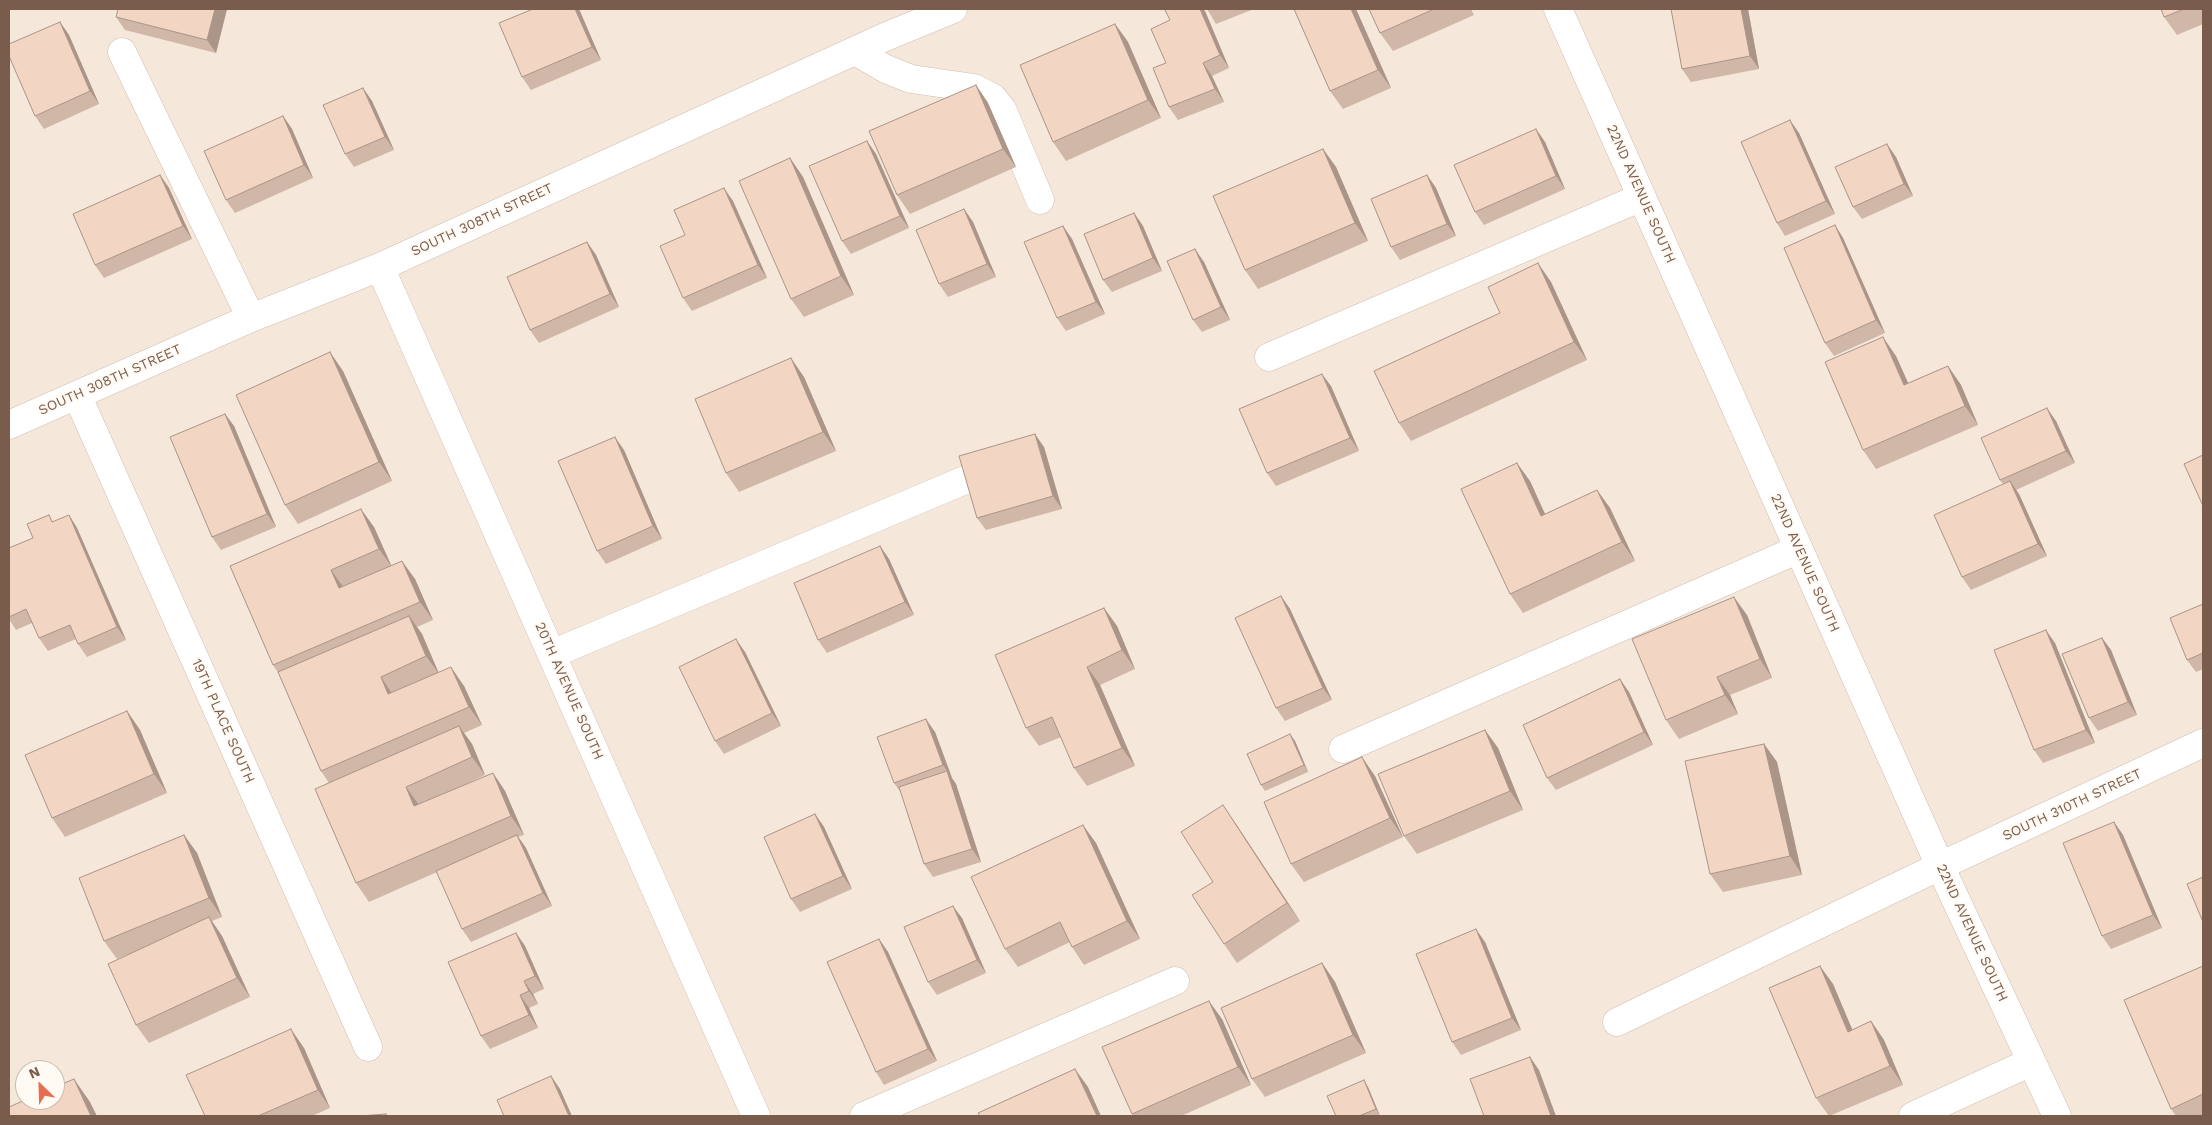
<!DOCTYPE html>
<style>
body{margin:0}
#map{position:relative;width:2212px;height:1125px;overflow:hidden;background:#fdf6ec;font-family:"Work Sans",sans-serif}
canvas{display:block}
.frame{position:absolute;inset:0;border:10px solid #7a5c4d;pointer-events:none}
.north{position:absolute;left:15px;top:1060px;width:50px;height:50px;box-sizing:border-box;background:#fffaf3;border:1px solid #cabbb1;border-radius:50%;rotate:336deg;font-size:14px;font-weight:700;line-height:20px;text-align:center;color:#7a5c4d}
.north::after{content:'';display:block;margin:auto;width:18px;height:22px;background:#e76f51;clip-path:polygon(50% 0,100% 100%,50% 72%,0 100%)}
</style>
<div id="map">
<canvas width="2212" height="1125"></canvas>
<div class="frame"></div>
<div class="north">N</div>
</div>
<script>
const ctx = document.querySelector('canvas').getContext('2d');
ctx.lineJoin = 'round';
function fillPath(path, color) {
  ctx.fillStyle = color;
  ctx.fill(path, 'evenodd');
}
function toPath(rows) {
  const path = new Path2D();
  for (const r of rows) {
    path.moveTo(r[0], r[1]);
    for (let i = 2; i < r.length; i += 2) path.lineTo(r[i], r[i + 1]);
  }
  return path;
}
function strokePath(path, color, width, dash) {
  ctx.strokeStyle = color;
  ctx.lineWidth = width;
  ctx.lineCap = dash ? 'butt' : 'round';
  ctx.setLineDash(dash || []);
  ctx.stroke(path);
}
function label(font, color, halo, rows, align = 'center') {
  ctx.font = font + ' "Work Sans",sans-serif';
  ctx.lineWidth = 4;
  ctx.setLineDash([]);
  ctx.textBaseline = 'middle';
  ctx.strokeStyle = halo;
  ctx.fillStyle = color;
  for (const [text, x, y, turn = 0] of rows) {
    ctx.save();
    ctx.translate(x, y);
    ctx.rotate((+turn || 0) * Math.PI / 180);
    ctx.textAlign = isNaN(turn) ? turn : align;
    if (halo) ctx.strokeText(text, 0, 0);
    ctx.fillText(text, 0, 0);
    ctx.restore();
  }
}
fillPath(toPath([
 [9,9,2203,9,2203,1116,9,1116],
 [25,1070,55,1070,55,1100,25,1100]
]), '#f5e8da');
const minor = toPath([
 [1558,9,1940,866,2057,1116],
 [855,51,886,69,911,79,974,88,993,98,1002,109,1040,200],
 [122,52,251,318],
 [380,267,756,1116],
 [1269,357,1642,197],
 [77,395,368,1047],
 [9,425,251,318,380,267,885,37,953,9],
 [552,654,965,480],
 [1343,749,1799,549],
 [1617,1022,1940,866,2203,743],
 [864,1116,1175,981],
 [1913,1116,2031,1062]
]);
strokePath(minor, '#d1beb0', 29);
strokePath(minor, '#fff', 28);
fillPath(toPath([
 [227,9,216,53,125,30,116,17],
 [533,9,579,9,601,60,531,90,522,77],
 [1207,9,1254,9,1216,24],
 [1294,9,1356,9,1391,88,1343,109,1330,91],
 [1369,9,1471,9,1474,15,1393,51,1380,33],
 [1671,9,1748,9,1759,69,1691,82,1682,69],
 [2161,9,2203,9,2203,24,2177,35,2164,17],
 [1205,11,1229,68,1212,76,1224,102,1178,120,1169,107],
 [60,22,69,35,99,104,44,129,35,116],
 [1115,24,1128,42,1161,118,1066,161,1053,142],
 [976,85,988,103,1016,167,910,214,897,195],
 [363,88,372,101,394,150,354,167,345,154],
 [283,116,292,129,313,178,235,213,226,200],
 [1536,129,1545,142,1565,189,1484,225,1475,212],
 [1799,133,1835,214,1785,236,1777,223],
 [867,141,876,154,909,228,851,254,842,241],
 [1323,149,1336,167,1368,241,1258,289,1245,270],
 [1896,157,1913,196,1862,219,1853,207],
 [790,158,803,177,854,295,804,317,791,299],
 [160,175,169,188,192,239,104,278,95,265],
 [1427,175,1436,188,1456,236,1400,260,1391,247],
 [733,201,767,278,692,311,683,298,685,235],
 [964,209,973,222,996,277,948,297,939,284],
 [1134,213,1143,226,1162,271,1112,292,1103,280],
 [1835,225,1843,238,1885,333,1834,356,1825,343],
 [1063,226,1072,239,1105,314,1066,331,1057,318],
 [587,242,596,255,619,307,539,343,530,330],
 [1204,262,1230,320,1202,332,1193,320],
 [1551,282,1587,360,1411,441,1399,423,1500,313],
 [1896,356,1908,383,1948,366,1961,385,1978,425,1876,469,1863,450],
 [343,371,392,481,298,524,285,505],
 [804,377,836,451,739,492,726,473],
 [1331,386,1359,451,1276,486,1267,473],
 [225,414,234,426,276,527,221,550,212,537],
 [2056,421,2075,463,2016,490,2019,494,2047,556,1971,590,1962,577,2003,484,2000,480],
 [1044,447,1062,509,986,530,977,518],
 [624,450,662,539,606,564,597,551],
 [1530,481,1545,514,1597,490,1610,508,1635,561,1523,613,1510,594],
 [49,515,53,522,69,515,77,528,126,640,87,657,78,644,76,639,48,651,39,638,32,623,16,630,9,619,9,548,33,538],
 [374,527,391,566,415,579,433,620,417,627,422,634,439,673,464,686,482,725,464,733,472,744,485,775,451,791,493,773,505,791,524,835,518,837,526,848,552,906,471,942,462,929,437,872,369,902,356,883,329,783,321,771,279,674,273,665,230,566],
 [880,546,889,559,914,615,827,653,818,640],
 [1281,596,1290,609,1332,700,1285,721,1276,708],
 [2203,604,2203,669,2196,672,2187,660],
 [1104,608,1117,626,1135,669,1100,685,1135,766,1087,786,1074,768,1061,737,1039,746,1026,728],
 [1747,615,1772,678,1730,695,1738,714,1679,739,1666,720],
 [2102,638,2111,650,2137,715,2098,731,2089,718],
 [2055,643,2095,743,2043,763,2034,750],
 [745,652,781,726,724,754,715,741],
 [1629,692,1653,745,1556,790,1547,778],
 [127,711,140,730,167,793,65,837,52,818],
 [1485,730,1498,748,1523,810,1417,854,1404,836],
 [935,732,952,778,956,784,981,862,933,877,924,864,901,793,894,783],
 [1295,741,1308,772,1265,791,1261,785],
 [1764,744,1777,762,1802,875,1723,892,1710,874],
 [1375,776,1403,837,1304,882,1291,864],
 [815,814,824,827,852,889,800,912,791,899],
 [2114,822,2123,835,2162,928,2111,949,2102,936],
 [1236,824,1300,921,1237,963,1224,944,1213,882],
 [184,835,197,853,222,917,212,921,222,936,250,997,149,1043,136,1025,129,954,117,959,104,941],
 [1096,843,1140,939,1084,965,1072,947,1070,942,1018,967,1005,949],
 [962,918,986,973,937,995,928,982],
 [516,933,525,946,544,989,533,994,538,1004,529,1008,538,1028,490,1049,481,1036],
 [879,939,888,952,937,1061,884,1085,876,1072],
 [1485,942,1521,1030,1461,1055,1452,1042],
 [1322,963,1335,982,1366,1053,1265,1097,1252,1079],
 [2203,966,2203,1116,2176,1116,2171,1109],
 [1833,984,1852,1030,1871,1021,1884,1040,1903,1085,1829,1116,1816,1098],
 [1222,1019,1251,1085,1181,1116,1133,1116,1132,1114],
 [304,1048,330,1108,312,1116,205,1116],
 [1368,1087,1380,1116,1336,1116]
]), '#d1b7a8');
fillPath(toPath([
 [215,9,227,9,216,53,207,40],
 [575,9,579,9,601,60,592,47],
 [1200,9,1203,9,1205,11,1229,68,1220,55],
 [1351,9,1356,9,1391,88,1378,70],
 [1741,9,1748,9,1759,69,1750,56],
 [60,22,69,35,99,104,90,91],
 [1115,24,1128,42,1161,118,1148,100],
 [1203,63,1212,76,1224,102,1215,89],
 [976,85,988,103,1016,167,1003,149],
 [363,88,372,101,394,150,385,137],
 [283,116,292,129,313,178,304,165],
 [1790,120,1799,133,1835,214,1826,201],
 [1536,129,1545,142,1565,189,1556,176],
 [867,141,876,154,909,228,900,216],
 [1887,144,1896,157,1913,196,1904,184],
 [1323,149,1336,167,1368,241,1355,223],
 [790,158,803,177,854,295,841,276],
 [160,175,169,188,192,239,183,226],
 [1427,175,1436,188,1456,236,1447,224],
 [724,188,733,201,767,278,758,265],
 [964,209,973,222,996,277,987,264],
 [1134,213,1143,226,1162,271,1153,258],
 [1835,225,1843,238,1885,333,1876,320],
 [1063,226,1072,239,1105,314,1096,302],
 [587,242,596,255,619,307,610,294],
 [1195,249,1204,262,1230,320,1221,307],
 [1538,263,1551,282,1587,360,1574,342],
 [1883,337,1896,356,1917,403,1904,385],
 [330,352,343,371,392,481,379,462],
 [791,358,804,377,836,451,823,432],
 [1948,366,1961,385,1978,425,1965,406],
 [1322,374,1331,386,1359,451,1350,438],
 [2047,408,2056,421,2075,463,2066,451],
 [225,414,234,426,276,527,267,514],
 [1035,434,1044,447,1062,509,1053,496],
 [615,437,624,450,662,539,653,526],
 [1517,463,1530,481,1554,534,1541,516],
 [2010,481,2019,494,2047,556,2038,544],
 [1597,490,1610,508,1635,561,1622,542],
 [361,509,374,527,392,567,379,549],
 [69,515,77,528,126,640,117,627],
 [880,546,889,559,914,615,905,602],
 [402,561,415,579,433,620,420,602],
 [331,570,344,588,339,588],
 [1281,596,1290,609,1332,700,1323,688],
 [1734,597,1747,615,1772,678,1760,659],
 [1104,608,1117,626,1135,669,1122,650],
 [409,616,422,634,439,674,426,656],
 [2046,630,2055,643,2095,743,2086,730],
 [2102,638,2111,650,2137,715,2128,702],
 [736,639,745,652,781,726,772,713],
 [451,667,464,686,482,725,469,707],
 [1087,667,1100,685,1135,766,1122,748],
 [381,677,393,695,388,694],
 [1717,677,1730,695,1738,714,1725,695],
 [1620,679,1629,692,1653,745,1644,732],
 [127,711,140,730,167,793,154,774],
 [926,719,935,732,952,778,943,765],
 [459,726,472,744,485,775,472,757],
 [1485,730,1498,748,1523,810,1510,791],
 [1290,734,1295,741,1308,772,1304,765],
 [1764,744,1777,762,1802,875,1790,856],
 [1362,757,1375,776,1403,837,1390,818],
 [947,771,956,784,981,862,972,849],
 [493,773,505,791,524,835,511,816],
 [406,787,419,805,414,806],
 [1223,805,1236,824,1300,921,1287,903],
 [815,814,824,827,852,889,843,876],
 [2114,822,2123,835,2162,928,2153,915],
 [1083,825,1096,843,1140,939,1127,921],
 [184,835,197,853,222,917,209,898],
 [517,835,526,848,552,906,543,893],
 [953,906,962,918,986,973,977,960],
 [209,917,222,936,250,997,237,978],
 [1476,929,1485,942,1521,1030,1512,1018],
 [516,933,525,946,544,989,535,976],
 [879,939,888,952,937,1061,928,1049],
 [1322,963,1335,982,1366,1053,1353,1035],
 [1820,966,1833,984,1861,1050,1848,1032],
 [524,981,533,994,538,1004,529,991],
 [520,995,529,1008,538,1028,529,1015],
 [1209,1001,1222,1019,1251,1085,1238,1067],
 [1871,1021,1884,1040,1903,1085,1890,1066],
 [291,1029,304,1048,330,1108,318,1090],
 [1530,1057,1539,1070,1556,1116,1551,1116],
 [1075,1069,1088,1087,1101,1116,1097,1116],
 [551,1076,560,1089,572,1116,569,1116],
 [74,1079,90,1102,97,1116,91,1116],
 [1364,1080,1368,1087,1380,1116,1376,1109]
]), '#aa9588');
const building = toPath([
 [118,9,215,9,207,40,116,17,118,9],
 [533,9,575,9,592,47,522,77,499,23,533,9],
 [1168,9,1200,9,1220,55,1203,63,1215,89,1169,107,1153,68,1166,63,1151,29,1170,20,1165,10,1168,9],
 [1294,9,1351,9,1378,70,1330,91,1294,9],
 [1369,9,1434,9,1380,33,1369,9],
 [1671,9,1741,9,1750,56,1682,69,1671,9],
 [2161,9,2184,9,2164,17,2161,9],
 [60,22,90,91,35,116,9,56,9,44,60,22],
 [1115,24,1148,100,1053,142,1020,65,1115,24],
 [976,85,1003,149,897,195,869,131,976,85],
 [363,88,385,137,345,154,323,105,363,88],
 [283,116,304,165,226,200,204,151,283,116],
 [1790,120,1826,201,1777,223,1741,142,1790,120],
 [1536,129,1556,176,1475,212,1454,165,1536,129],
 [867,141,900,216,842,241,809,166,867,141],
 [1887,144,1904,184,1853,207,1835,167,1887,144],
 [1323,149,1355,223,1245,270,1213,196,1323,149],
 [790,158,841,276,791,299,739,181,790,158],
 [160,175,183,226,95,265,73,214,160,175],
 [1427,175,1447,224,1391,247,1371,199,1427,175],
 [724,188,758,265,683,298,660,246,685,235,674,210,724,188],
 [964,209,987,264,939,284,916,230,964,209],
 [1134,213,1153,258,1103,280,1084,234,1134,213],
 [1835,225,1876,320,1825,343,1784,248,1835,225],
 [1063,226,1096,302,1057,318,1024,242,1063,226],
 [587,242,610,294,530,330,507,277,587,242],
 [1195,249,1221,307,1193,320,1167,261,1195,249],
 [1538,263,1574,342,1399,423,1374,371,1500,313,1488,287,1538,263],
 [1883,337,1904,385,1948,366,1965,406,1863,450,1825,362,1883,337],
 [330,352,379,462,285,505,236,395,330,352],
 [791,358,823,432,726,473,695,399,791,358],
 [1322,374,1350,438,1267,473,1239,409,1322,374],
 [2047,408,2066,451,2000,480,1981,438,2047,408],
 [225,414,267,514,212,537,170,437,225,414],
 [1035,434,1053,496,977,518,959,456,1035,434],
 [615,437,653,526,597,551,558,461,615,437],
 [2203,455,2203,506,2184,464,2203,455],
 [1517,463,1541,516,1597,490,1622,542,1510,594,1461,489,1517,463],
 [2010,481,2038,544,1962,577,1934,515,2010,481],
 [361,509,379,549,331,570,339,588,402,561,420,602,273,665,230,566,361,509],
 [49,515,52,522,69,515,117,627,78,644,70,625,39,638,26,609,9,617,9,548,33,538,27,524,49,515],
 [880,546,905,602,818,640,794,583,880,546],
 [1281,596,1323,688,1276,708,1235,618,1281,596],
 [1734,597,1760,659,1717,677,1725,695,1666,720,1632,639,1734,597],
 [2203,604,2203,653,2187,660,2170,618,2203,604],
 [1104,608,1122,650,1087,667,1122,748,1074,768,1052,717,1026,728,995,655,1104,608],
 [409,616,426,656,381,677,388,694,451,667,469,707,321,771,278,672,409,616],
 [2046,630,2086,730,2034,750,1994,650,2046,630],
 [2102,638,2128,702,2089,718,2062,654,2102,638],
 [736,639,772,713,715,741,679,667,736,639],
 [1620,679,1644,732,1547,778,1523,725,1620,679],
 [127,711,154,774,52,818,25,755,127,711],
 [926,719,943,765,894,783,877,737,926,719],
 [459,726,472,757,406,787,414,806,493,773,511,816,356,883,315,789,459,726],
 [1485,730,1510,791,1404,836,1378,774,1485,730],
 [1290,734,1304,765,1261,785,1247,754,1290,734],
 [1764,744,1790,856,1710,874,1685,761,1764,744],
 [1362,757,1390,818,1291,864,1264,802,1362,757],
 [947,771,972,849,924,864,899,787,947,771],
 [1223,805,1287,903,1224,944,1192,895,1213,882,1181,832,1223,805],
 [815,814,843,876,791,899,764,837,815,814],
 [2114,822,2153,915,2102,936,2063,843,2114,822],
 [1083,825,1127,921,1072,947,1060,922,1005,949,971,877,1083,825],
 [184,835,209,898,104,941,79,878,184,835],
 [517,835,543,893,462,929,436,871,517,835],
 [2203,877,2203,922,2187,884,2203,877],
 [953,906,977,960,928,982,904,927,953,906],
 [209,917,237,978,136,1025,108,964,209,917],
 [1476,929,1512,1018,1452,1042,1416,954,1476,929],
 [516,933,535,976,524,981,529,991,520,995,529,1015,481,1036,448,962,516,933],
 [879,939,928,1049,876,1072,827,962,879,939],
 [1322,963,1353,1035,1252,1079,1221,1008,1322,963],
 [1820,966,1848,1032,1871,1021,1890,1066,1816,1098,1769,988,1820,966],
 [2203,966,2203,1094,2171,1109,2124,1000,2203,966],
 [1209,1001,1238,1067,1132,1114,1102,1047,1209,1001],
 [291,1029,318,1090,258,1116,205,1116,186,1075,291,1029],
 [1530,1057,1551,1116,1484,1116,1470,1079,1530,1057],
 [1075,1069,1097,1116,980,1116,978,1113,1075,1069],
 [551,1076,569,1116,504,1116,497,1100,551,1076],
 [74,1079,91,1116,9,1116,9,1107,25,1100,55,1100,55,1087,74,1079],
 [1364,1080,1376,1109,1359,1116,1336,1116,1327,1096,1364,1080],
 [386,1114,387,1116,360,1116,386,1114]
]);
fillPath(building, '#f3d5c3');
strokePath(building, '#aa9588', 1);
label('14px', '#7a5c4d', '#fffaf3', [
 ["22ND AVENUE SOUTH",1641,194,66],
 ["SOUTH 308TH STREET",482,220,-25],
 ["SOUTH 308TH STREET",110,380,-24],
 ["22ND AVENUE SOUTH",1805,563,66],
 ["20TH AVENUE SOUTH",569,691,66],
 ["19TH PLACE SOUTH",223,721,66],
 ["SOUTH 310TH STREET",2072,805,-25],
 ["22ND AVENUE SOUTH",1972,933,65]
]);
</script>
